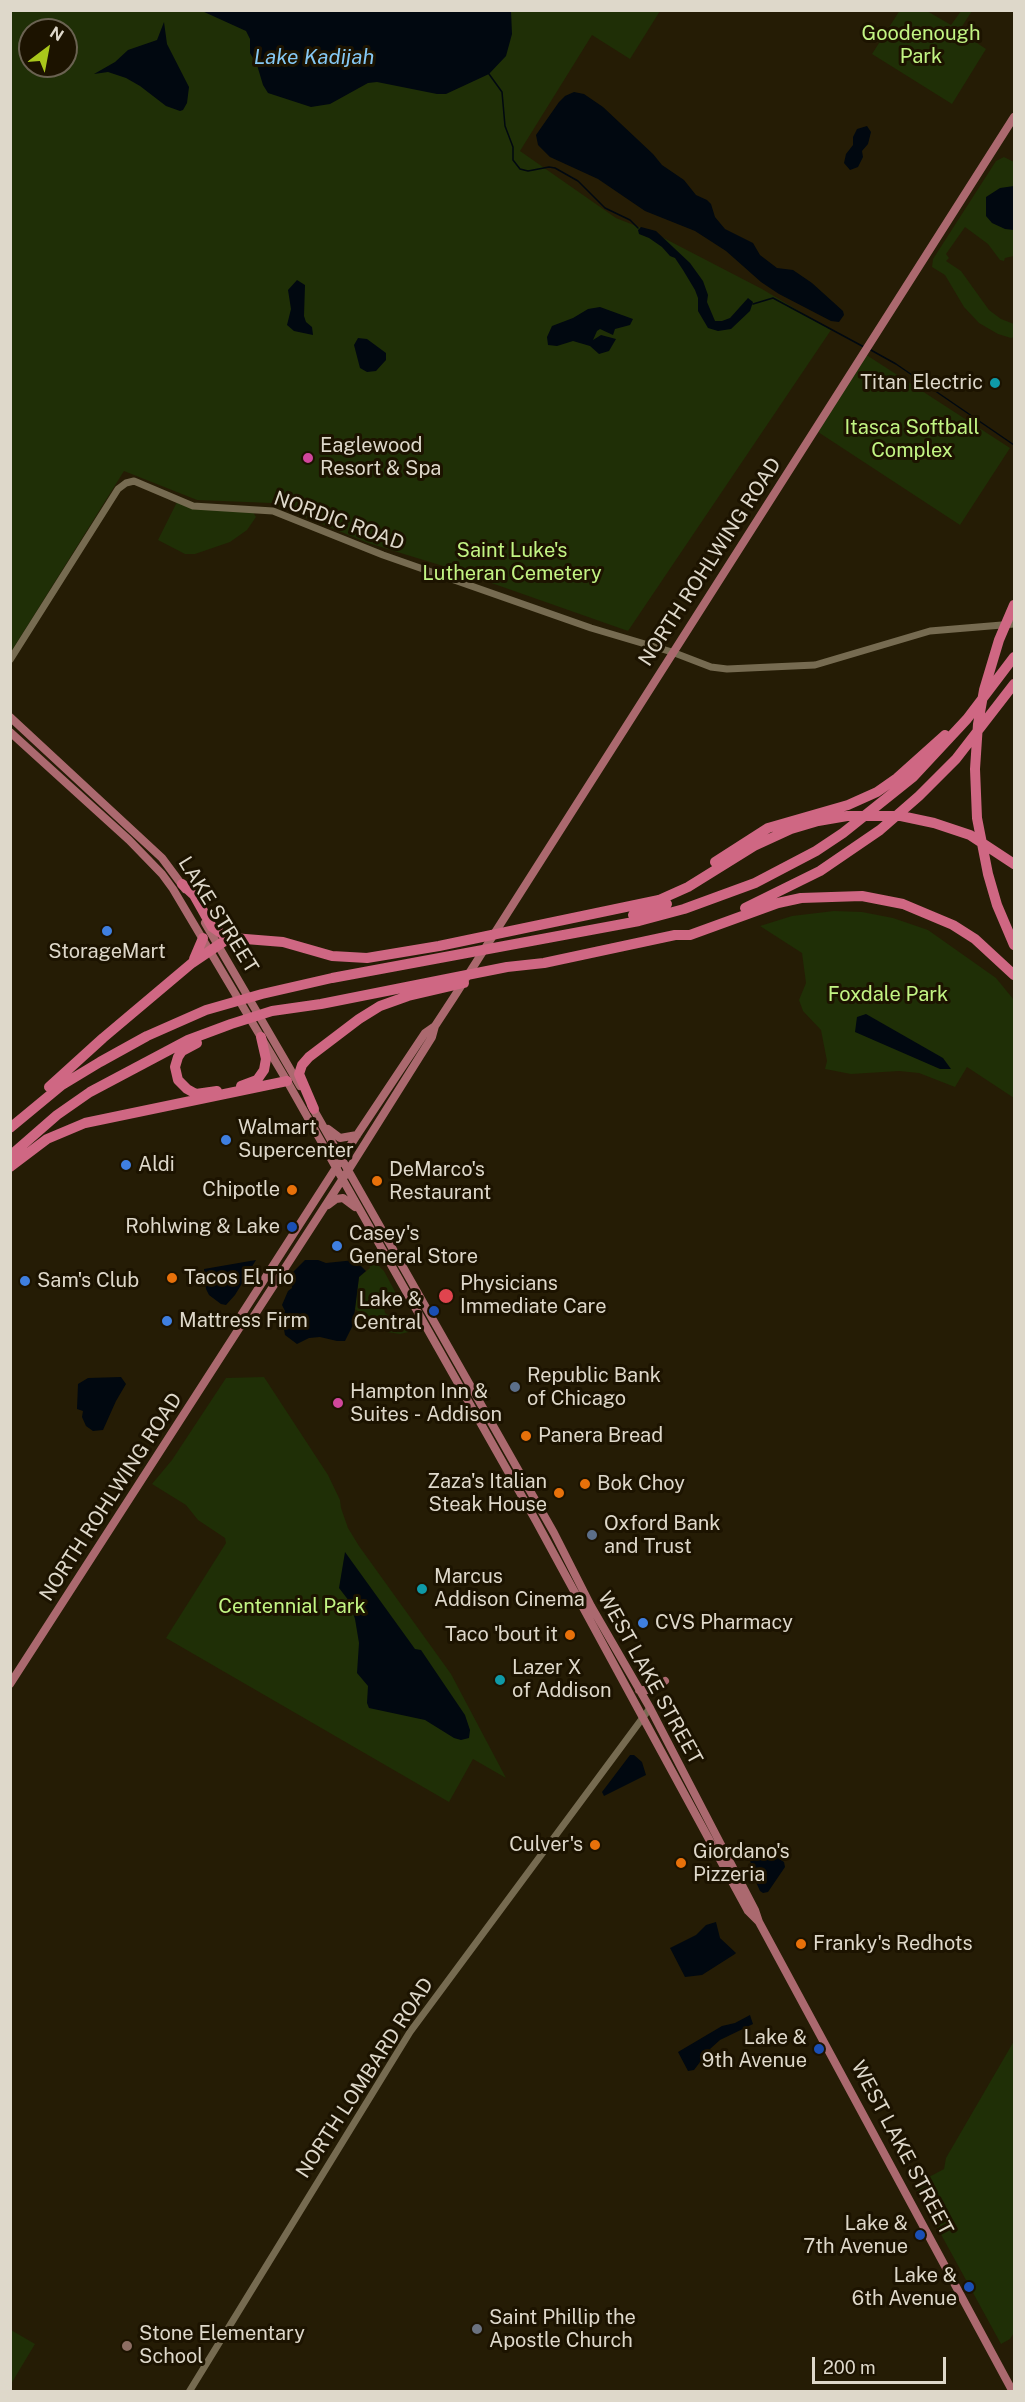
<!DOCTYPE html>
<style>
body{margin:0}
#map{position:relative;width:1025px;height:2402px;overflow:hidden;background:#251c05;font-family:"Public Sans",sans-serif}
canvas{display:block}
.frame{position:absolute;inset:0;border:12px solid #ded8ca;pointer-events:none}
.north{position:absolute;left:18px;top:18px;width:60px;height:60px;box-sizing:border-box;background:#1c1300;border:2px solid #6a6251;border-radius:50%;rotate:32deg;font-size:16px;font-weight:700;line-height:24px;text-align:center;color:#ded8ca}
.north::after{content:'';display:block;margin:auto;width:21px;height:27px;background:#a9c71b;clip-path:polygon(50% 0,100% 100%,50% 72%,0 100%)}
.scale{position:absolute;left:812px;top:2357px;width:134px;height:27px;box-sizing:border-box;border:3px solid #ded8ca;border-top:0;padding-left:8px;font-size:18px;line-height:21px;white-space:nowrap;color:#ded8ca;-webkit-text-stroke:4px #1c1300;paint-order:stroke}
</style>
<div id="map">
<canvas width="1025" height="2402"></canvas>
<div class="frame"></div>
<div class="north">N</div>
<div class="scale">200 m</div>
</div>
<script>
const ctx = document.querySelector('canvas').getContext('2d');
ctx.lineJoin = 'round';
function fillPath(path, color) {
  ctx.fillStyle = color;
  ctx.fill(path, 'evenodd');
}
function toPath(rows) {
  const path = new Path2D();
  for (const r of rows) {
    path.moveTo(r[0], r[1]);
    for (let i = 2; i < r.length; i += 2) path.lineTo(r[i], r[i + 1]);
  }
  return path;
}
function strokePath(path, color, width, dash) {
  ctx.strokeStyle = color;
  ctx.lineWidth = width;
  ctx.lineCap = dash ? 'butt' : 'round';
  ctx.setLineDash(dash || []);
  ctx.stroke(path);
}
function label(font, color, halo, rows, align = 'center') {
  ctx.font = font + ' "Public Sans",sans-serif';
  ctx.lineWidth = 6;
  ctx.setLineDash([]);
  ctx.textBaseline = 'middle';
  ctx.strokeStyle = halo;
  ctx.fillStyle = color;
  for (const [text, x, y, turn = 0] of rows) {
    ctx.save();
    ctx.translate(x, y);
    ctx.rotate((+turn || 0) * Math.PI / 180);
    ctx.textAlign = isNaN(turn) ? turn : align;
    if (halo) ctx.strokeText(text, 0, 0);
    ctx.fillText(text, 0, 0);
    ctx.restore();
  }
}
fillPath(toPath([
 [900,10,927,11,951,25,961,11,972,11,959,31,986,49,952,104,872,54],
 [11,11,660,11,630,59,592,35,520,151,616,218,654,233,762,289,831,330,628,631,443,566,368,543,271,503,197,500,124,471,11,652],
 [30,30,66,30,66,66,30,66],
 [1004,157,1014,162,1014,256,1005,258,1004,261,1000,260,988,244,965,227,946,254,949,258,946,261,961,271,989,310,1001,319,1014,324,1014,337,1011,338,998,334,979,323,964,307,945,275,932,267,933,259,996,161],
 [865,354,1010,448,960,525,815,430],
 [177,502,253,512,256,517,247,530,230,542,195,554,185,554,158,540],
 [834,911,862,912,893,918,928,930,996,978,1014,1000,1014,1098,967,1067,955,1087,919,1073,899,1071,851,1074,825,1069,827,1061,821,1030,803,1011,799,1000,806,983,802,953,760,926,792,916],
 [369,1265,378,1265,384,1271,399,1299,397,1303,383,1303,385,1313,394,1319,411,1321,413,1331,400,1334,387,1332,355,1309,359,1277,370,1268],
 [264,1377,328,1475,340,1500,341,1508,348,1528,359,1546,451,1674,506,1778,473,1759,449,1802,166,1638,226,1543,225,1538,198,1520,186,1505,152,1484,172,1460,226,1378],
 [1014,2041,1014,2333,1010,2339,1001,2344,914,2185,944,2169,946,2158],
 [11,2330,35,2344,11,2384]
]), '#1f2f06');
fillPath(toPath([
 [202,11,511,11,512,34,506,56,489,74,446,94,437,94,377,82,368,83,330,104,311,107,268,93,263,85,257,65,250,53,250,39,246,31],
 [164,22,167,44,189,87,187,103,183,110,180,111,166,106,140,86,126,78,108,72,94,74,115,62,128,50,157,40],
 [574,92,584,94,603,107,653,154,662,165,684,180,696,195,707,200,711,204,715,217,725,229,753,243,760,255,777,268,793,270,812,283,843,311,844,315,839,322,831,321,779,294,761,282,726,251,695,231,645,211,598,179,550,157,538,145,536,135,559,102,565,96],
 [867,126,871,132,868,144,862,151,863,157,858,167,850,170,844,163,846,154,853,145,853,137,857,129],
 [1014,186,1014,230,1005,229,992,223,986,216,986,197,1000,188],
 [641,227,656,231,690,263,703,281,708,295,707,302,715,321,722,321,730,318,748,298,753,302,750,311,731,329,718,331,708,328,698,311,698,298,695,290,683,270,675,258,670,256,662,247,649,238,639,234,638,230],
 [297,280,305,285,304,316,306,322,312,327,313,335,294,331,287,325,291,309,288,290],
 [600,307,633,319,630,325,615,329,613,335,600,329,597,331,593,340,601,335,616,339,609,351,599,354,590,346,573,341,557,346,548,345,547,337,552,326,573,318,588,309],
 [358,338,367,339,386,353,386,360,376,371,367,372,360,368,354,345],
 [866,1014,943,1058,951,1069,940,1069,855,1032,857,1017],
 [256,1260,235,1295,226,1305,221,1304,209,1295,206,1289,204,1269],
 [305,1260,318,1260,326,1263,355,1260,366,1271,359,1277,353,1325,345,1341,337,1341,320,1337,309,1338,297,1344,285,1335,282,1318,285,1311,282,1305,288,1291,292,1288,291,1274],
 [121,1377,126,1384,116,1401,103,1430,93,1431,86,1426,82,1417,83,1411,77,1409,78,1384,88,1378],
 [345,1552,415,1649,421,1650,465,1715,470,1730,469,1738,461,1740,454,1738,425,1720,369,1708,367,1703,368,1686,357,1673,359,1643,355,1619,349,1601,339,1588],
 [630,1755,634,1755,642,1762,646,1775,604,1796,602,1792],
 [775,1856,784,1862,785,1867,768,1892,763,1893,760,1891,755,1880,750,1860],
 [716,1922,720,1938,736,1953,735,1954,702,1975,685,1977,670,1948,696,1935,706,1925],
 [750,2015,753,2024,720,2040,710,2049,694,2070,688,2071,678,2052,722,2026,735,2023]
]), '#010810');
strokePath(toPath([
 [489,74,502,92,505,126,513,147,513,160,520,169,528,171,549,167,555,168,578,181,605,208,630,220,638,228],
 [753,304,773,298,864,347],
 [869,349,896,364,1014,445]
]), '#010810', 1.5);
strokePath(toPath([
 [10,660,118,489,126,483,134,481,193,506,273,511,383,555,591,628,672,652,711,667,727,669,815,665,930,631,1014,624],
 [189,2392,410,2032,650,1708]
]), '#766b51', 7);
strokePath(toPath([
 [10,717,162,858,185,889],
 [10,732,129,840,162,874,173,889,287,1081,536,1521,748,1911,759,1922],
 [205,923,300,1086],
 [311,1105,554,1533,591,1606,650,1708,755,1910,759,1922,1013,2392],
 [328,1129,340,1138,357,1135],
 [328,1205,336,1199,343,1198,355,1207],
 [240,1327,240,1317,357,1135,425,1033,435,1026],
 [10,1684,240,1327,250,1322,349,1169,432,1037,435,1026,454,997,1014,117],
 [639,1690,651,1690,665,1681]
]), '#ab696f', 8);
strokePath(toPath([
 [1014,605,999,640,984,690,978,724,975,769,977,818,988,874,997,905,1014,945],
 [715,862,768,828,848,805,877,792,897,778,945,735],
 [182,884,194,895,212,927,225,936,233,938,283,942,332,956,367,958,439,946,659,900,688,887,754,846,791,829,818,821,847,816,901,816,934,823,970,835,1014,864],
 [745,908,820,871,880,830,919,796,956,759,1014,684],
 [633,915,667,904],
 [194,959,203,938],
 [197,1043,182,1051,178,1057,175,1067,178,1080,187,1089,196,1094,217,1091],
 [241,1086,257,1080,264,1070,266,1059,261,1037],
 [49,1087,103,1038,192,963,223,942,233,938],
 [314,1109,299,1074,302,1065,309,1057,359,1019,380,1006,408,996,464,983],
 [10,1128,62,1085,100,1062,147,1036,206,1010,262,994,332,978,639,921,684,909,755,883,816,851,843,833,913,777,967,719,1014,657],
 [10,1156,57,1115,90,1092,188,1040,231,1024,272,1011,321,1004,507,967,544,963,675,935,690,935,778,903,801,898,862,896,903,904,953,925,975,939,1014,975],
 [10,1167,47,1139,85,1123,287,1081]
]), '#cf6783', 10);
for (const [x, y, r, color] of [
 [995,383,6,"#0f9aa8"],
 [308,458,6,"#d1479c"],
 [107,931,6,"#3f7fe0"],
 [226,1140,6,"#3f7fe0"],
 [126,1165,6,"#3f7fe0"],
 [377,1181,6,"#e8710a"],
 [292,1190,6,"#e8710a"],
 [292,1227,6,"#1a4fb4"],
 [337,1246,6,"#3f7fe0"],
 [172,1278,6,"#e8710a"],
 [25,1281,6,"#3f7fe0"],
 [446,1296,8,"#e0444e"],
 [434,1311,6,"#1a4fb4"],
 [167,1321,6,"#3f7fe0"],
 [515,1387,6,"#5c6f8a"],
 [338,1403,6,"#d1479c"],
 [526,1436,6,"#e8710a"],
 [585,1484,6,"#e8710a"],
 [559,1493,6,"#e8710a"],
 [592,1535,6,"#5c6f8a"],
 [422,1589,6,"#0f9aa8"],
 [643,1623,6,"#3f7fe0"],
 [570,1635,6,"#e8710a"],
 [500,1680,6,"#0f9aa8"],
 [595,1845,6,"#e8710a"],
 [681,1863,6,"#e8710a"],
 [801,1944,6,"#e8710a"],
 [819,2049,6,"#1a4fb4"],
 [920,2235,6,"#1a4fb4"],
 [969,2287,6,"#1a4fb4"],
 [477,2329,6,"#6b7280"],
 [127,2346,6,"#8d6e63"]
]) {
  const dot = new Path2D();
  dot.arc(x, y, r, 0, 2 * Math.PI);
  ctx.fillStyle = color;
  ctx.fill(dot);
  strokePath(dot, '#1c1300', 2);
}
label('20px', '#c2f483', '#1c1300', [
 ["Goodenough",921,34],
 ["Park",921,57],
 ["Itasca Softball",912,428],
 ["Complex",912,451],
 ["Saint Luke's",512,551],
 ["Lutheran Cemetery",512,574],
 ["Foxdale Park",888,995],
 ["Centennial Park",292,1607]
]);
label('20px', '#ded8ca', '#1c1300', [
 ["Titan Electric",983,383,"right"],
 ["Eaglewood",320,446],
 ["Resort & Spa",320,469],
 ["StorageMart",107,952,"center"],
 ["Walmart",238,1128],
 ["Supercenter",238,1151],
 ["Aldi",138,1165],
 ["DeMarco's",389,1170],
 ["Restaurant",389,1193],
 ["Chipotle",280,1190,"right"],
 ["Rohlwing & Lake",280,1227,"right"],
 ["Casey's",349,1234],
 ["General Store",349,1257],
 ["Tacos El Tio",184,1278],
 ["Sam's Club",37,1281],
 ["Physicians",460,1284],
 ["Immediate Care",460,1307],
 ["Lake &",422,1300,"right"],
 ["Central",422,1323,"right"],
 ["Mattress Firm",179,1321],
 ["Republic Bank",527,1376],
 ["of Chicago",527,1399],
 ["Hampton Inn &",350,1392],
 ["Suites - Addison",350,1415],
 ["Panera Bread",538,1436],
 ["Zaza's Italian",547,1482,"right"],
 ["Steak House",547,1505,"right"],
 ["Bok Choy",597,1484],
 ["Oxford Bank",604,1524],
 ["and Trust",604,1547],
 ["Marcus",434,1577],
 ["Addison Cinema",434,1600],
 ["CVS Pharmacy",655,1623],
 ["Taco 'bout it",558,1635,"right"],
 ["Lazer X",512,1668],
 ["of Addison",512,1691],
 ["Culver's",583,1845,"right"],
 ["Giordano's",693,1852],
 ["Pizzeria",693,1875],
 ["Franky's Redhots",813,1944],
 ["Lake &",807,2038,"right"],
 ["9th Avenue",807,2061,"right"],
 ["Lake &",908,2224,"right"],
 ["7th Avenue",908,2247,"right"],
 ["Lake &",957,2276,"right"],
 ["6th Avenue",957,2299,"right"],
 ["Saint Phillip the",489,2318],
 ["Apostle Church",489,2341],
 ["Stone Elementary",139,2334],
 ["School",139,2357]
], 'left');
label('20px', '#ded8ca', '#1c1300', [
 ["NORDIC ROAD",339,521,20],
 ["NORTH ROHLWING ROAD",710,562,-57],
 ["LAKE STREET",218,915,58],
 ["NORTH ROHLWING ROAD",111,1497,-57],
 ["WEST LAKE STREET",650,1678,61],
 ["NORTH LOMBARD ROAD",365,2078,-57],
 ["WEST LAKE STREET",902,2148,62]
]);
label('italic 21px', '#85c8f3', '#1c1300', [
 ["Lake Kadijah",314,58]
]);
</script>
